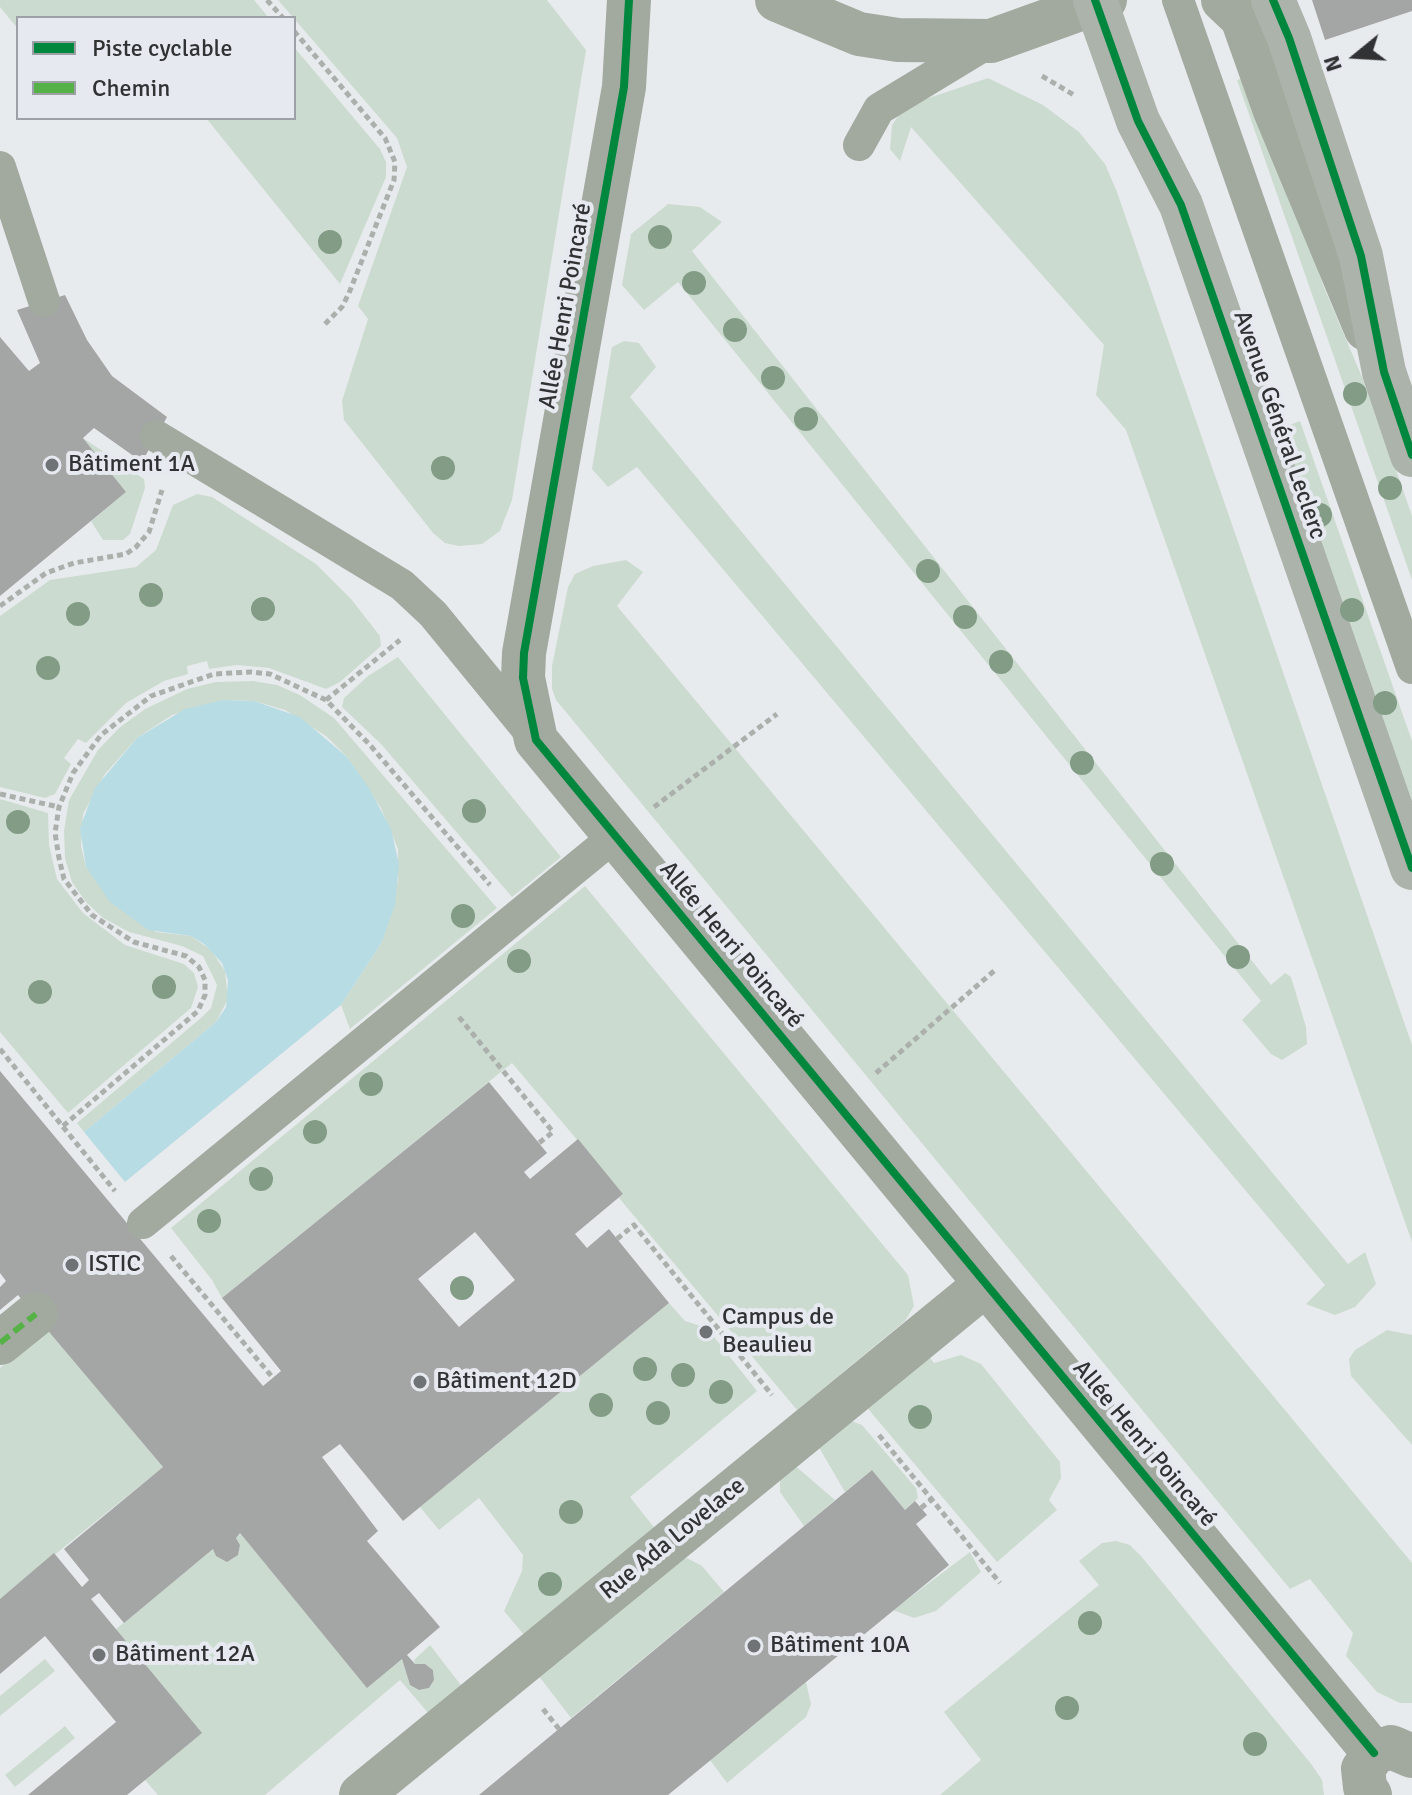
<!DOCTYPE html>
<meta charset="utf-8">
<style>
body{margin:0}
#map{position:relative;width:1412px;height:1795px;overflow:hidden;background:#e8ebee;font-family:Signika,sans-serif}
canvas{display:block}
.legend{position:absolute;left:16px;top:16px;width:280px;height:104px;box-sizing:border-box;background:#e6eaf0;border:2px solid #9da0a5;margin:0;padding:10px 14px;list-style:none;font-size:24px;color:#303234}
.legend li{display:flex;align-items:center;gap:16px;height:40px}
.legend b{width:40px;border:2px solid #9da0a5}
.north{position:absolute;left:1316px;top:16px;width:80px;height:80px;-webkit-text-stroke:6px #e6eaf0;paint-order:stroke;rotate:252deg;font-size:22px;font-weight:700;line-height:32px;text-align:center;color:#303234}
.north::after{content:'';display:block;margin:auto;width:28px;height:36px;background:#303234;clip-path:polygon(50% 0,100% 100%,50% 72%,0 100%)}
</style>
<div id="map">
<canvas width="1412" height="1795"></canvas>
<ul class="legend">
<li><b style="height:10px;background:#00873e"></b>Piste cyclable</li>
<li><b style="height:10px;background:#56b246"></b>Chemin</li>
</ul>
<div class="north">N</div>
</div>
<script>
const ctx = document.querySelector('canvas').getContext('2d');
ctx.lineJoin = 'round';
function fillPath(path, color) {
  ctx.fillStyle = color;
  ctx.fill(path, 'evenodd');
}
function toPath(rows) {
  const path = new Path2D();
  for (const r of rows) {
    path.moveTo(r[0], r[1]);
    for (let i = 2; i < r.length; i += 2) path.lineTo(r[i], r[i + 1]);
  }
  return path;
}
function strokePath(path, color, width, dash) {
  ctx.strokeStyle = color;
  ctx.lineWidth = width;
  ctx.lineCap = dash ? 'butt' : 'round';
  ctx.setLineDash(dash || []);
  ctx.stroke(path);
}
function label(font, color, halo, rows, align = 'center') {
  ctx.font = font + ' Signika,sans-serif';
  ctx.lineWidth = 8;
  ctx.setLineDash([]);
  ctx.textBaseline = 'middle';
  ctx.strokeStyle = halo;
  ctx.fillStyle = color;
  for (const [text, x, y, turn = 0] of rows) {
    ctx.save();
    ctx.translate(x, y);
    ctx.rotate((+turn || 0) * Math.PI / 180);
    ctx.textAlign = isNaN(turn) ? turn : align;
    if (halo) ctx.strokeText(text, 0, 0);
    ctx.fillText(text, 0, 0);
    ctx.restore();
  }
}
fillPath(toPath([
 [0,0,254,0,269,18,18,18,18,29,0,7],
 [278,0,547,0,586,50,512,500,500,531,482,544,459,546,445,543,433,533,344,420,342,401,368,319,358,306,407,167,397,138],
 [294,47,380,149,386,162,386,177,340,284,206,118,294,118],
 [1252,75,1323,285,1373,403,1412,516,1412,580,1237,80],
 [988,78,1043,105,1079,132,1105,164,1117,192,1412,1045,1412,1242,1126,430,1096,395,1104,345,911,127,900,161,890,149,892,125,905,106],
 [668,204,700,207,722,222,692,251,1271,985,1285,973,1291,977,1306,1027,1307,1044,1282,1060,1271,1054,1242,1020,1261,1001,678,282,644,310,622,285,631,234],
 [624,341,639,343,656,367,630,397,1348,1264,1365,1252,1376,1284,1355,1307,1335,1315,1306,1304,1325,1285,637,467,608,487,592,469,612,347],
 [1300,421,1412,741,1412,820,1276,430],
 [83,438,144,479,145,488,130,534,123,540,103,540,91,521,126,492],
 [197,494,212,497,316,564,351,599,380,636,381,646,340,682,326,689,269,668,237,665,209,669,207,661,187,666,188,674,164,681,126,703,86,743,78,739,64,758,71,764,55,794,45,798,0,787,0,616,50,580,136,567,156,550,173,505],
 [626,560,643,572,617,606,1412,1563,1412,1703,1400,1703,1377,1692,1346,1656,1353,1633,1310,1579,1290,1589,556,700,552,689,552,666,568,587,575,574,593,566],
 [398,657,561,857,512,897,381,744,342,707,344,698,368,676],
 [253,681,277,685,300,695,334,718,497,908,350,1029,341,1005,382,942,398,880,398,849,381,808,347,757,326,736,285,710,254,701,223,700,172,715,137,738,105,774,83,814,81,846,86,867,156,932,191,936,211,950,225,971,228,999,216,1022,84,1132,77,1123,202,1017,211,1008,217,985,203,956,182,946,129,932,103,918,86,902,72,882,65,858,64,831,69,800,98,750,119,728,145,709,187,689,216,682],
 [0,799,48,813,49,845,57,879,83,913,125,945,184,964,194,973,198,987,191,1008,68,1113,0,1032],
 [585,886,908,1275,914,1306,905,1321,797,1410,619,1198,623,1194,512,1063,222,1298,212,1280,171,1228],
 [669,1303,685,1321,707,1328,757,1391,630,1497,660,1535,529,1641,504,1611,522,1571,523,1555,479,1498,439,1530,420,1507],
 [47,1328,163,1467,0,1599,0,1368],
 [1387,1330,1412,1335,1412,1445,1351,1376,1349,1359,1355,1350],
 [927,1353,934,1363,961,1355,981,1364,1060,1462,1061,1478,1049,1500,1057,1510,997,1562,864,1404],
 [849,1420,862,1425,916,1488,918,1498,905,1510,872,1470,845,1492,817,1444],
 [792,1463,835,1500,804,1526,780,1492,780,1476],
 [240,1533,367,1687,402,1659,410,1685,419,1690,429,1688,434,1680,433,1670,425,1664,415,1664,414,1660,430,1645,467,1693,435,1721,400,1680,265,1795,158,1795,145,1780,116,1629,213,1549,238,1555,240,1545,236,1538],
 [1116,1541,1130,1545,1141,1556,1312,1765,1322,1780,1324,1795,940,1795,981,1760,944,1712,1099,1585,1079,1561,1102,1543],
 [970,1552,981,1572,936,1611,914,1618,893,1610],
 [687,1558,702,1566,724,1592,571,1718,538,1675,677,1560],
 [45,1659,55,1671,0,1716,0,1696],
 [806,1682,811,1704,806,1717,727,1783,710,1760],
 [65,1726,75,1738,15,1787,5,1775]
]), '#ccdbcf');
fillPath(toPath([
 [223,700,254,701,300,717,347,757,369,788,391,829,399,864,395,905,382,942,341,1005,125,1182,84,1132,216,1022,226,1007,228,980,222,963,204,944,191,936,148,930,110,902,86,867,80,828,95,788,137,738,185,709]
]), '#b8dce3');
fillPath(toPath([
 [1312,0,1412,0,1412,11,1325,40],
 [65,295,87,340,112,376,167,417,142,462,94,428,83,438,126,492,0,596,0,337,29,371,40,363,17,310],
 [0,1071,263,1386,281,1371,222,1298,489,1082,547,1153,524,1172,530,1179,578,1139,623,1194,575,1234,587,1248,609,1229,669,1303,403,1521,340,1444,322,1457,378,1531,367,1541,440,1627,407,1655,415,1664,425,1664,433,1670,434,1680,429,1688,419,1690,410,1685,402,1659,367,1688,240,1533,236,1538,240,1545,238,1555,227,1562,216,1556,213,1549,124,1623,99,1593,91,1599,202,1733,127,1795,28,1795,116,1722,45,1636,0,1674,0,1599,54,1553,82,1587,89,1580,64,1549,163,1467,18,1295,0,1310,0,1287,6,1281,0,1273],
 [475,1232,515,1280,459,1327,418,1279],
 [872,1470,905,1510,915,1501,927,1515,916,1524,949,1565,668,1795,479,1795]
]), '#a4a5a5');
strokePath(toPath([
 [267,0,283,18],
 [294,31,385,138,395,162,394,180,349,293,342,307,325,324],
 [1042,76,1074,95],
 [0,606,46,573,74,563,126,554,136,547,149,532,162,490],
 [326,700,400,640],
 [0,794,59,807],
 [654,807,777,714],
 [459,1017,553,1132,539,1143],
 [0,1049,115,1191],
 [876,1073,994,971],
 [63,1126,198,1011,205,995,205,980,199,967,186,956,134,942,92,915,64,879,59,858,55,833,59,807,73,773,101,735,151,696,214,674,251,672,270,674,326,700,370,745,490,885],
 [617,1239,634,1225,772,1395],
 [171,1256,273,1378],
 [879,1435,1000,1583],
 [921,1508,931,1500],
 [543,1709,559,1729]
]), '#acb0ad', 5, [6, 4]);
strokePath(toPath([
 [1178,0,1412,668],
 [859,145,879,109,991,41],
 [0,167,44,301],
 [156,436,402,585,433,614,532,735],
 [143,1223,615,836]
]), '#a2aaa0', 32);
strokePath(toPath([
 [0,1343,36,1314]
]), '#a2aaa0', 44);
strokePath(toPath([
 [629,0,624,87,524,653,523,678,536,740,1374,1753],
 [777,0,859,34,898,40,991,41,1105,0],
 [1223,0,1242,18,1274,108,1366,329],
 [361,1795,986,1284],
 [1370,1795,1365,1787,1363,1769,1374,1753,1391,1747,1412,1756]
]), '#a2aaa0', 44);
strokePath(toPath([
 [1095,0,1138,121,1181,205,1412,868],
 [1273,0,1289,38,1361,256,1384,372,1412,455]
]), '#acb3ab', 44);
strokePath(toPath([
 [0,1343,36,1314]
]), '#56b246', 6, [12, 6]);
strokePath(toPath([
 [629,0,624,87,524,653,523,678,536,740,1374,1753],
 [1095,0,1138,121,1181,205,1412,868],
 [1273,0,1289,38,1361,256,1384,372,1412,455]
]), '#00873e', 8);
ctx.fillStyle = '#829c86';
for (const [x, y] of [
 [660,237],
 [330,242],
 [694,283],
 [735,330],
 [773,378],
 [1355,394],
 [806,419],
 [443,468],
 [1390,488],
 [1320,515],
 [928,571],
 [151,595],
 [263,609],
 [1352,610],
 [78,614],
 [965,617],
 [1001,662],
 [48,668],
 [1385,703],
 [1082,763],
 [474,811],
 [18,822],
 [1162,864],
 [463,916],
 [1238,957],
 [519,961],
 [164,987],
 [40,992],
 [371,1084],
 [315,1132],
 [261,1179],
 [209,1221],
 [462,1288],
 [645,1369],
 [683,1375],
 [721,1392],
 [601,1405],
 [658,1413],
 [920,1417],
 [571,1512],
 [550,1584],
 [1090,1623],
 [1067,1708],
 [1255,1744]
]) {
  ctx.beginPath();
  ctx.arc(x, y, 12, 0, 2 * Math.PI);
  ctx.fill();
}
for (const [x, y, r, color] of [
 [52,465,8,"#707375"],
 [72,1265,8,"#707375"],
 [706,1332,8,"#707375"],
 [420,1382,8,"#707375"],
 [754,1646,8,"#707375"],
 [99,1655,8,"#707375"]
]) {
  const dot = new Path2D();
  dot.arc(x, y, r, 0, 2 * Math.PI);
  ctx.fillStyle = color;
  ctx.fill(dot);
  strokePath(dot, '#e6eaf0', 3);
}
label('24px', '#303234', '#e6eaf0', [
 ["Allée Henri Poincaré",566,306,-80],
 ["Avenue Général Leclerc",1279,425,71],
 ["Allée Henri Poincaré",731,945,50],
 ["Allée Henri Poincaré",1144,1444,50],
 ["Rue Ada Lovelace",673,1539,-39]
]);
label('24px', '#303234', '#e6eaf0', [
 ["Bâtiment 1A",68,465],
 ["ISTIC",88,1265],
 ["Campus de",722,1318],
 ["Beaulieu",722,1346],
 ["Bâtiment 12D",436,1382],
 ["Bâtiment 10A",770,1646],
 ["Bâtiment 12A",115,1655]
], 'left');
</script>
